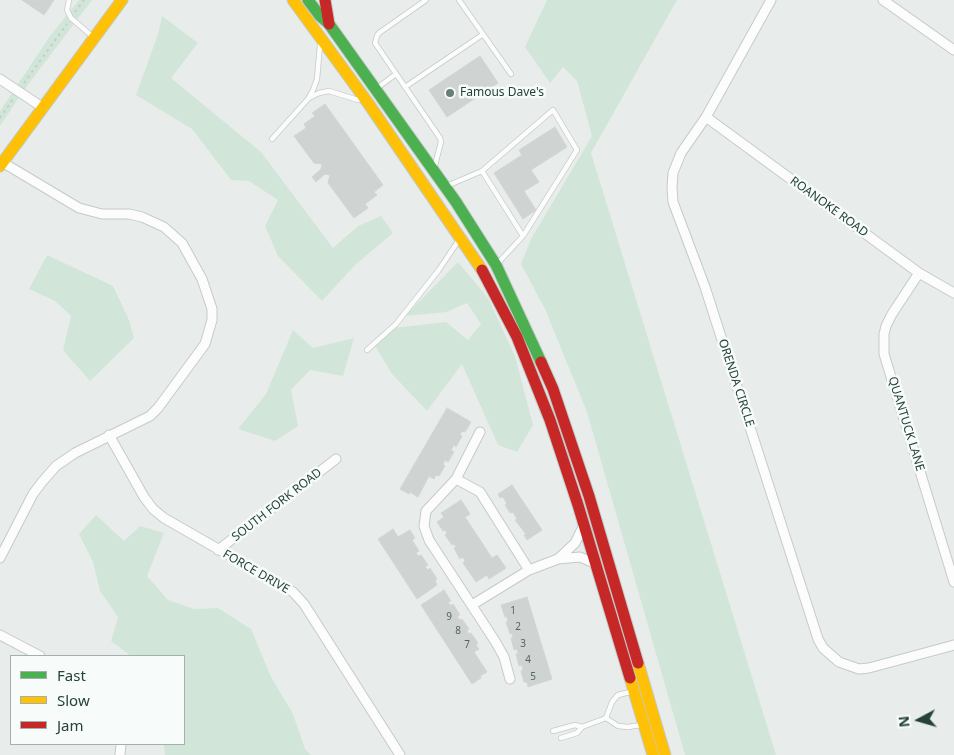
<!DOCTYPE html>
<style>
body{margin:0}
#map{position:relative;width:954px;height:755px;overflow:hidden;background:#e8edeb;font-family:"Noto Sans",sans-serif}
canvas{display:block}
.legend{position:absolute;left:10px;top:655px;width:175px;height:90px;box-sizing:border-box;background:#f7fbf9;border:1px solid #a3b1ad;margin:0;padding:6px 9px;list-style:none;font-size:15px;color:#24423a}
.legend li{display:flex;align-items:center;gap:10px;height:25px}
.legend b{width:25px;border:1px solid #a3b1ad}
.north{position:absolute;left:894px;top:695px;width:50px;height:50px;-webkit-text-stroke:4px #f7fbf9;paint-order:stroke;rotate:264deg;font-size:14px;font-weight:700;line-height:20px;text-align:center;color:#24423a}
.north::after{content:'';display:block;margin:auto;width:18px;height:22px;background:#24423a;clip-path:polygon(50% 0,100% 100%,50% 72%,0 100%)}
</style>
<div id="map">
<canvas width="954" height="755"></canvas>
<ul class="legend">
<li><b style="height:6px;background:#4caf50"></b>Fast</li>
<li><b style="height:6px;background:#ffc107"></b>Slow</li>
<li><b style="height:6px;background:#c62828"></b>Jam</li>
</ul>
<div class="north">N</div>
</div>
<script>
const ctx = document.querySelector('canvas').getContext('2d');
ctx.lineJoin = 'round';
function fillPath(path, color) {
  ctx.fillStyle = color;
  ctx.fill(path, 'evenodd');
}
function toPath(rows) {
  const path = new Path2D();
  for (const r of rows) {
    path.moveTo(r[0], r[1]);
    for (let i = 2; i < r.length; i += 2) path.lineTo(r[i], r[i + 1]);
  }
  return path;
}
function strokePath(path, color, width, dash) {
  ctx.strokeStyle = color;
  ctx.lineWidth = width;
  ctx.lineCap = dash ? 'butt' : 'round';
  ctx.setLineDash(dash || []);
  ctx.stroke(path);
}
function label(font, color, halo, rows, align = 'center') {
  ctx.font = font + ' "Noto Sans",sans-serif';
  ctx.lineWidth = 5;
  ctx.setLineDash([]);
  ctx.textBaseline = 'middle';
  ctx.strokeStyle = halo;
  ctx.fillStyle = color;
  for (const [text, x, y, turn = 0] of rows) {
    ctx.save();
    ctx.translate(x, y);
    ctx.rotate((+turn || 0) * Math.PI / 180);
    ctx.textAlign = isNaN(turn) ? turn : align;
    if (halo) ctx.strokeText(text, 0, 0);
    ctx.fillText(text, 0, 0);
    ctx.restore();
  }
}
fillPath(toPath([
 [79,0,92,0,24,90,0,126,0,111,50,36],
 [547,0,677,0,591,153,776,755,685,755,587,412,545,309,521,264,531,239,592,136,577,81,563,67,550,83,525,47],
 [162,16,198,43,171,78,261,152,333,248,358,226,381,216,393,233,355,265,322,301,278,256,265,226,278,200,249,181,231,180,192,129,136,95,158,34],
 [47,255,113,286,129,320,134,338,90,381,63,350,71,316,55,301,29,289],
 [458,262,488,298,515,356,533,425,517,452,498,445,462,364,427,411,392,374,375,346,394,328,446,322,468,340,481,324,467,303,446,312,405,316],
 [293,330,313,348,354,338,343,376,310,370,291,390,298,426,275,441,238,429,266,394],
 [96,515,124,541,140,526,164,533,147,576,168,600,194,609,218,608,251,629,271,677,293,714,305,749,311,755,165,755,164,744,184,744,184,656,131,656,111,641,118,617,100,591,93,562,79,534]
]), '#d1e6d8');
const building = toPath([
 [22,0,54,0,44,15,22,0],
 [480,56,498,83,447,117,429,90,480,56],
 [325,104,383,185,374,192,377,195,365,204,368,208,354,218,328,183,330,175,325,174,316,182,312,177,321,169,322,164,314,163,294,136,306,128,304,124,315,116,312,113,325,104],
 [555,127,567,147,531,170,539,182,524,191,536,210,523,219,494,173,522,155,519,150,555,127],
 [447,408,471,422,465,432,462,431,460,435,462,436,456,447,454,445,451,450,454,452,448,462,445,460,443,464,445,466,439,476,436,475,434,479,429,476,418,497,410,492,409,494,400,489,447,408],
 [512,485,542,530,527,540,524,535,526,534,515,520,517,519,513,512,510,513,505,505,507,504,503,497,500,498,498,494,512,485],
 [461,500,470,514,465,517,492,558,497,555,506,568,489,579,487,575,476,582,463,563,465,561,463,557,460,559,454,548,456,547,454,544,452,545,445,535,447,533,445,530,443,531,437,522,444,517,441,513,461,500],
 [393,529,398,537,410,530,415,538,412,540,419,551,416,553,418,556,421,555,428,565,425,567,428,570,430,568,437,579,435,581,437,585,417,599,378,539,393,529],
 [444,590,451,601,448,602,451,606,453,604,460,615,457,616,460,620,462,619,469,629,467,631,469,634,471,633,478,643,476,645,479,649,474,652,487,672,480,676,481,678,472,684,421,605,444,590],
 [527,597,552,679,528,687,527,682,524,682,521,671,523,670,522,665,519,666,516,654,518,654,517,649,514,650,511,638,513,637,512,633,510,634,506,622,508,621,507,617,505,617,501,605,527,597]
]);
fillPath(building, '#cfd4d2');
strokePath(building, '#d1d6d4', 1);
const lane = toPath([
 [69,0,67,10,71,18,92,36],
 [426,0,379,33,377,36,375,43,440,138,441,142,435,165],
 [459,0,511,74],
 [405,87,482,35],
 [377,88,396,74],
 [309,98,319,93,329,91,358,100],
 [272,139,308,99,313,90,317,79,320,45],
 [482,171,523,236,499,262],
 [449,185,482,171,553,110,577,150,523,236],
 [367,350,396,324,438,271,459,240],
 [606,718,618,726,628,727,641,725],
 [553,731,575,725,582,727,606,718,612,702,618,695,630,692],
 [561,738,577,733,582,727]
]);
const street = toPath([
 [771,0,706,117,681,153,673,173,672,187,673,202,705,287,818,639,823,648,839,662,859,669,869,668,954,645],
 [883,0,954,50],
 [0,79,42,107],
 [706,117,919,273,954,293],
 [919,273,892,314,886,326,884,334,884,354,954,582],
 [480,432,456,479,426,511,424,526,429,540,495,641,504,657,510,679],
 [109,435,144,497,153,509,164,518,293,592,304,604,400,755],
 [456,479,480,492,529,570],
 [218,550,336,459],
 [0,558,33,494,42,482,56,466,75,453,150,416,158,408,205,344,212,320,212,309,202,279,182,243,164,227,142,217,129,214,102,214,79,208,2,162],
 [558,559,575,543,584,525],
 [472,605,529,570,558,559,580,557,596,564],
 [0,635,40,656],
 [120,755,121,744]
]);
const fast = toPath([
 [308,0,320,16,329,24,456,202,496,265,541,362]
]);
const slow = toPath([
 [293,0,368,103,482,270],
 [0,166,122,0],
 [638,663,665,755],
 [630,678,653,755]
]);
const jam = toPath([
 [325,0,329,24],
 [482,270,517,337,550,420,578,505,630,678],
 [541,362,553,389,589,496,638,663]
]);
strokePath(lane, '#c5cac8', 6);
strokePath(street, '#c5cac8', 11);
strokePath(fast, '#c3cbc8', 13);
strokePath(slow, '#c3cbc8', 13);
strokePath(jam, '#c3cbc8', 13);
strokePath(toPath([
 [75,12,84,0],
 [24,83,67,24],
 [0,118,13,99]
]), '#c3ccca', 2, [2.5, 4]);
strokePath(lane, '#fcfcfc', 4.5);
strokePath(street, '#fcfcfc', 9);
strokePath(fast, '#4caf50', 11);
strokePath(slow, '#ffc107', 11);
strokePath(jam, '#c62828', 11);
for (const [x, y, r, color] of [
 [450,93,5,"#697e78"]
]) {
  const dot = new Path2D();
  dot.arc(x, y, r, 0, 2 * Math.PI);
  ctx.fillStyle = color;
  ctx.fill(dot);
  strokePath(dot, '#f7fbf9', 2);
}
label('10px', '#506761', null, [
 ["1",513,611],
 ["9",449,617],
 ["2",518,627],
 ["8",458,631],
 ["3",523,644],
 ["7",467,645],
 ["4",528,660],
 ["5",533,677]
]);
label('12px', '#24423a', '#f7fbf9', [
 ["Famous Dave's",460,93]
], 'left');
label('12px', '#24423a', '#f7fbf9', [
 ["ROANOKE ROAD",829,207,36],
 ["ORENDA CIRCLE",736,383,72],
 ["QUANTUCK LANE",906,424,73],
 ["SOUTH FORK ROAD",277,505,-38],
 ["FORCE DRIVE",256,572,30]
]);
</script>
